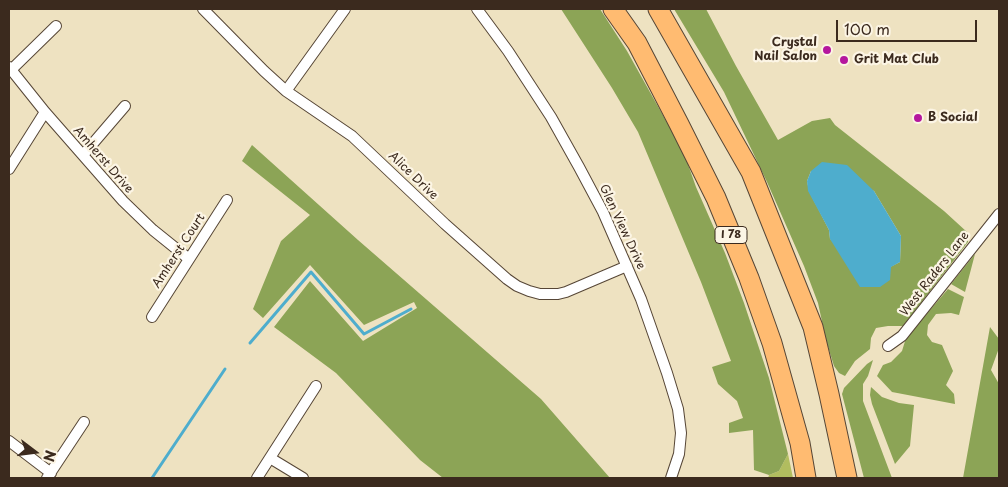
<!DOCTYPE html>
<style>
body{margin:0}
#map{position:relative;width:1008px;height:487px;overflow:hidden;background:#eee2c1;font-family:"Playpen Sans",sans-serif}
canvas{display:block}
.frame{position:absolute;inset:0;border:10px solid #3b2a1e;pointer-events:none}
.north{position:absolute;left:10px;top:427px;width:50px;height:50px;-webkit-text-stroke:4px #fcf5e5;paint-order:stroke;rotate:105deg;font-size:14px;font-weight:700;line-height:20px;text-align:center;color:#3b2a1e}
.north::after{content:'';display:block;margin:auto;width:18px;height:22px;background:#3b2a1e;clip-path:polygon(50% 0,100% 100%,50% 72%,0 100%)}
.scale{position:absolute;left:836px;top:20px;width:141px;height:22px;box-sizing:border-box;border:2px solid #3b2a1e;border-top:0;padding-left:6px;font-size:15px;line-height:18px;white-space:nowrap;color:#3b2a1e;-webkit-text-stroke:4px #fcf5e5;paint-order:stroke}
</style>
<div id="map">
<canvas width="1008" height="487"></canvas>
<div class="frame"></div>
<div class="north">N</div>
<div class="scale">100 m</div>
</div>
<script>
const ctx = document.querySelector('canvas').getContext('2d');
ctx.lineJoin = 'round';
function fillPath(path, color) {
  ctx.fillStyle = color;
  ctx.fill(path, 'evenodd');
}
function toPath(rows) {
  const path = new Path2D();
  for (const r of rows) {
    path.moveTo(r[0], r[1]);
    for (let i = 2; i < r.length; i += 2) path.lineTo(r[i], r[i + 1]);
  }
  return path;
}
function strokePath(path, color, width, dash) {
  ctx.strokeStyle = color;
  ctx.lineWidth = width;
  ctx.lineCap = dash ? 'butt' : 'round';
  ctx.setLineDash(dash || []);
  ctx.stroke(path);
}
function label(font, color, halo, rows, align = 'center') {
  ctx.font = font + ' "Playpen Sans",sans-serif';
  ctx.lineWidth = 4.5;
  ctx.setLineDash([]);
  ctx.textBaseline = 'middle';
  ctx.strokeStyle = halo;
  ctx.fillStyle = color;
  for (const [text, x, y, turn = 0] of rows) {
    ctx.save();
    ctx.translate(x, y);
    ctx.rotate((+turn || 0) * Math.PI / 180);
    ctx.textAlign = isNaN(turn) ? turn : align;
    if (halo) ctx.strokeText(text, 0, 0);
    ctx.fillText(text, 0, 0);
    ctx.restore();
  }
}
fillPath(toPath([
 [788,454,793,478,768,478,769,475,779,471]
]), '#b1bd5f');
fillPath(toPath([
 [561,9,600,9,627,51,684,153,696,187,725,253,744,303,769,378,788,454,779,471,769,475,754,470,753,430,729,433,729,423,743,418,737,401,718,384,712,367,731,361,701,282,638,132,612,88],
 [674,9,706,9,736,66,778,140,812,121,830,118,835,125,944,211,967,232,968,242,903,326,888,326,876,328,871,338,870,349,855,361,845,376,839,373,834,366,826,340,818,303,804,266,767,182,724,92],
 [811,171,874,191,901,236,900,262,890,267,830,239,829,230,809,191,807,181],
 [252,145,358,240,541,399,610,478,443,478,420,460,336,373,274,327,310,281,363,341,417,308,414,302,364,325,310,265,263,318,253,309,281,241,310,215,242,161],
 [975,254,965,292,951,284],
 [948,289,964,297,959,315,951,313,936,314,928,325,927,335,932,342,942,345,953,371,946,385,954,394,955,404,892,392,877,376,883,365,891,362,902,351,906,338],
 [990,327,999,339,999,348,991,370,999,384,999,478,963,478],
 [873,360,868,376,863,384,863,401,892,478,864,478,842,394,844,388,867,364],
 [871,387,882,397,899,403,914,405,910,446,895,464,872,404,870,395]
]), '#8ca456');
fillPath(toPath([
 [822,162,847,165,874,191,901,236,900,262,891,267,890,280,880,287,860,287,830,239,829,230,808,191,807,181,811,171]
]), '#4eadcd');
strokePath(toPath([
 [250,343,311,272,364,334,411,309],
 [152,478,225,369]
]), '#4eadcd', 3);
const street = toPath([
 [203,9,264,71,286,91,352,136,445,224,507,279,517,286,529,291,540,294,558,294,566,292,627,266],
 [477,9,508,51,551,117,579,167,603,212,641,299,667,373,678,409,681,433,679,454,671,478],
 [9,67,45,112,123,201,153,230,189,259],
 [11,70,56,26],
 [286,91,345,9],
 [83,155,125,106],
 [9,169,45,112],
 [152,317,227,200],
 [888,346,902,336,999,214],
 [9,441,51,473],
 [270,458,303,478],
 [47,478,84,422],
 [257,478,316,386]
]);
const highway = toPath([
 [613,9,637,43,679,124,716,198,749,278,772,343,800,443,806,478],
 [658,9,751,172,813,327,829,394,847,478]
]);
strokePath(street, '#564636', 12);
strokePath(highway, '#564636', 21);
strokePath(street, '#fff', 10);
strokePath(highway, '#ffbb71', 19);
for (const [x, y, r, color] of [
 [827,50,5,"#b5179e"],
 [844,60,5,"#b5179e"],
 [918,118,5,"#b5179e"]
]) {
  const dot = new Path2D();
  dot.arc(x, y, r, 0, 2 * Math.PI);
  ctx.fillStyle = color;
  ctx.fill(dot);
  strokePath(dot, '#fcf5e5', 2);
}
for (const [x, y, w] of [
 [731,235,32]
]) {
  const box = new Path2D();
  box.roundRect(x - w / 2, y - 8.5, w, 17, 4);
  ctx.fillStyle = '#fcf5e5';
  ctx.fill(box);
  strokePath(box, '#3b2a1e', 1);
}
label('bold 11px', '#3b2a1e', null, [
 ["I 78",731,235]
]);
label('bold 12px', '#3b2a1e', '#fcf5e5', [
 ["Crystal",817,43,"right"],
 ["Nail Salon",817,57,"right"],
 ["Grit Mat Club",854,60],
 ["B Social",928,118]
], 'left');
label('12px', '#3b2a1e', '#fcf5e5', [
 ["Amherst Drive",103,160,49],
 ["Alice Drive",413,176,44],
 ["Glen View Drive",622,227,65],
 ["Amherst Court",179,251,-57],
 ["West Raders Lane",935,274,-52]
]);
</script>
